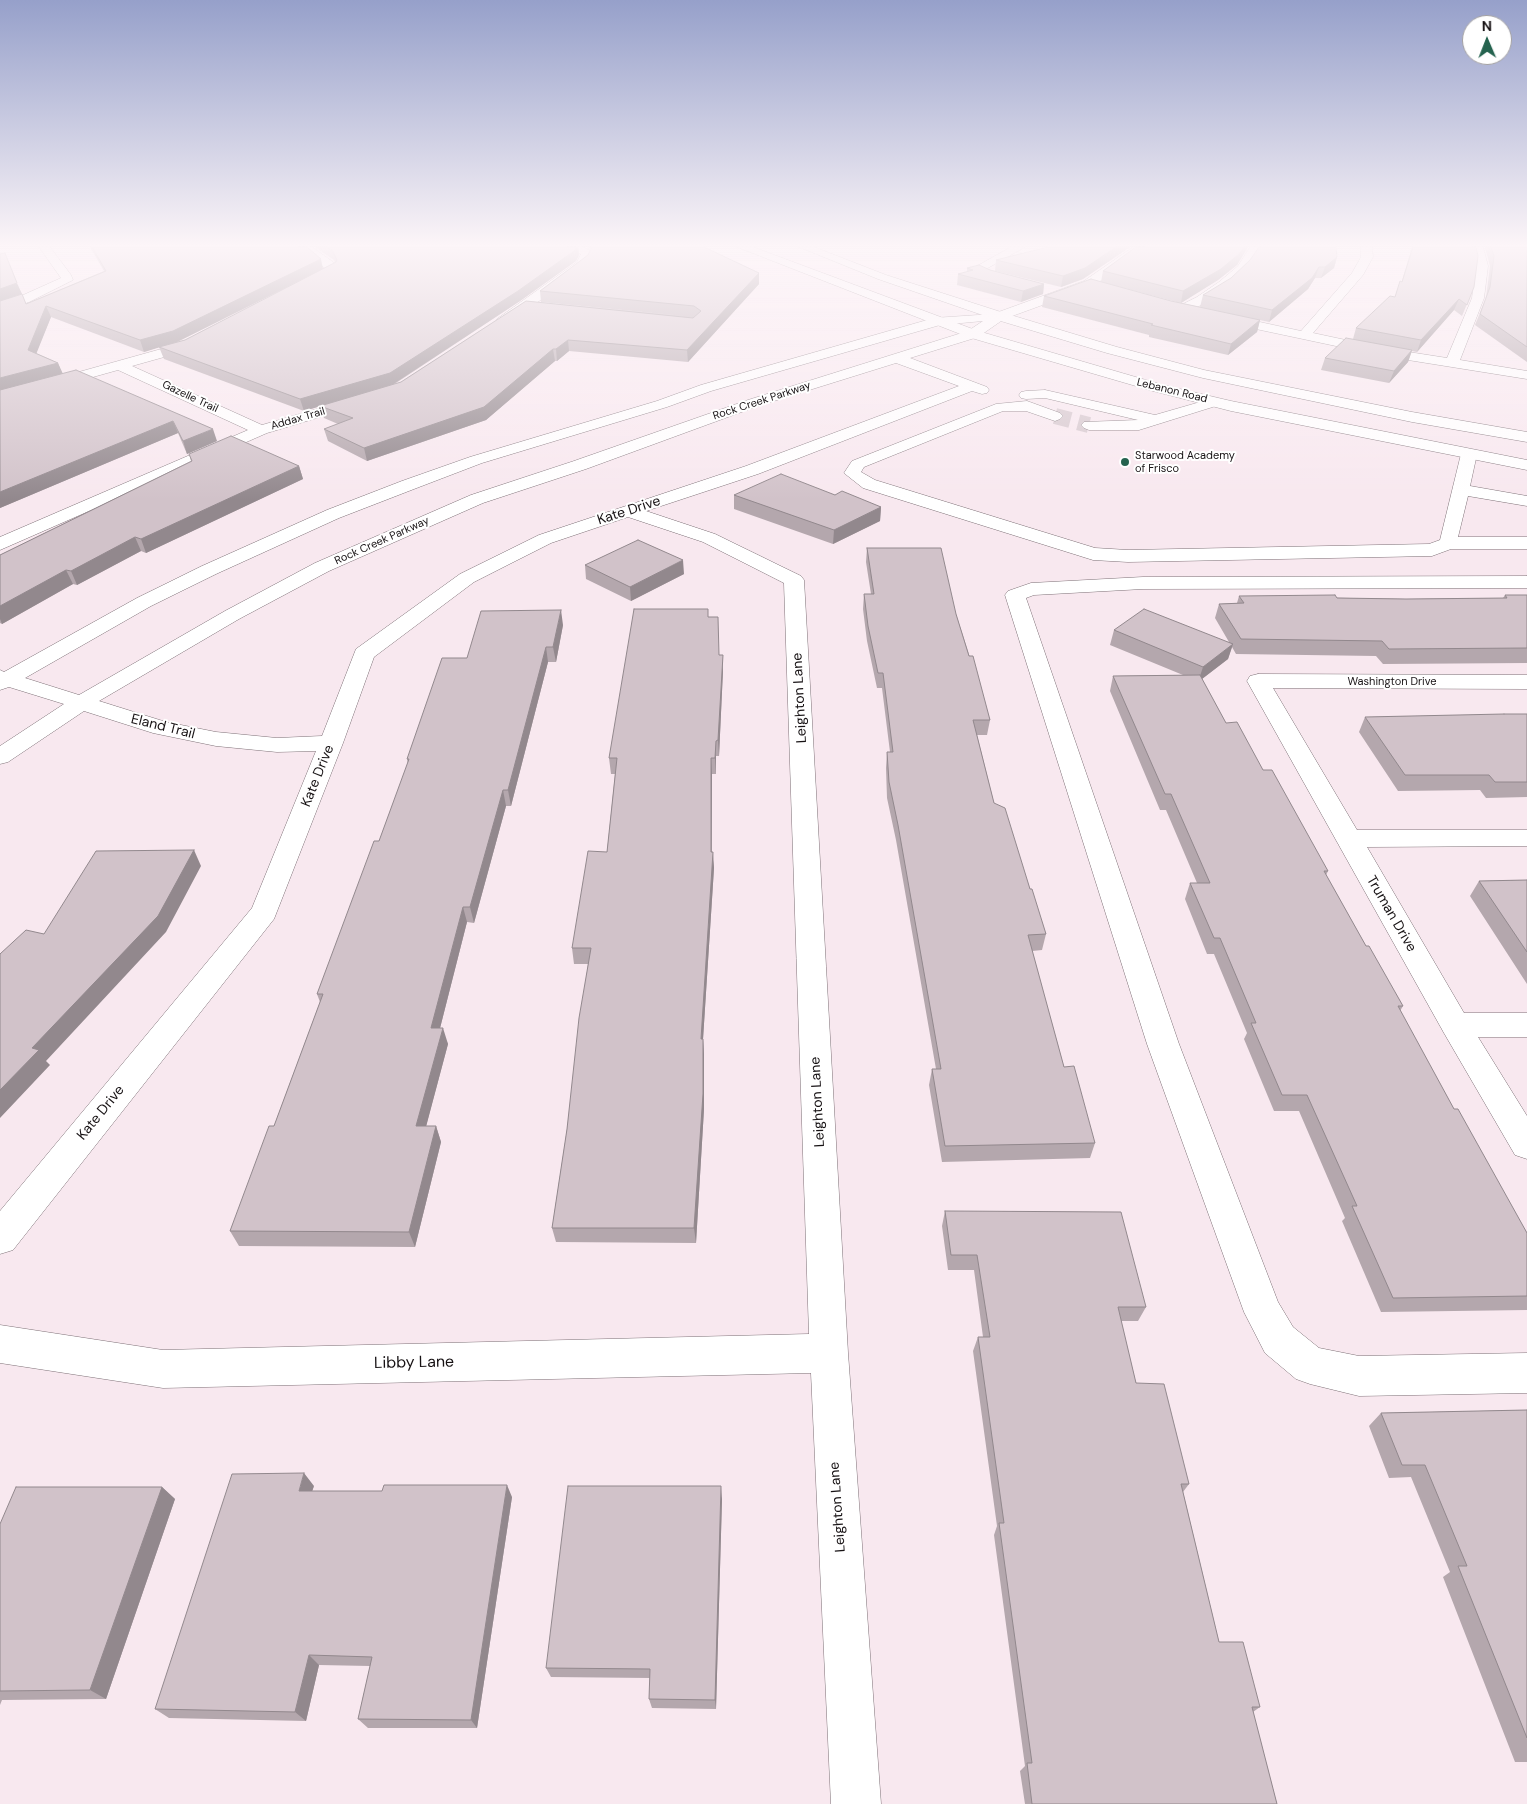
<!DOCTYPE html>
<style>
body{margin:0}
#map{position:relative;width:1527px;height:1804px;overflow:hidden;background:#f8e8ef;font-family:"DM Sans",sans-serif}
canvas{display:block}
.north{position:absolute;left:1462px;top:15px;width:50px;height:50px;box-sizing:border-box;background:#fff;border:1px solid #a2a0a1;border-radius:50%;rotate:359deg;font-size:14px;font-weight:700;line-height:20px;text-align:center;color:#171214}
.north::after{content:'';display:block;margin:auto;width:18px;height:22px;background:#25634f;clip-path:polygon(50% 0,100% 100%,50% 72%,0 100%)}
</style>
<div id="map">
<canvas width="1527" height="1804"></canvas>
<div class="north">N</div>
</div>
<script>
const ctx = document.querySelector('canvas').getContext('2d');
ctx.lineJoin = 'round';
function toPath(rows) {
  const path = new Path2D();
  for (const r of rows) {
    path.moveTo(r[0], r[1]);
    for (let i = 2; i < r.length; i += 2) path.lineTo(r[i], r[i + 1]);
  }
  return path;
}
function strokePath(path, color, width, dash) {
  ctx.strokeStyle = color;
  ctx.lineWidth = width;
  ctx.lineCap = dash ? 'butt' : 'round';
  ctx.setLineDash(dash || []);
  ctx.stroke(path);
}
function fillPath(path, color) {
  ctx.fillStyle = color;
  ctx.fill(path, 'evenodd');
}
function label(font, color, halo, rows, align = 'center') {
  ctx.font = font + ' "DM Sans",sans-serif';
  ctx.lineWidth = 4;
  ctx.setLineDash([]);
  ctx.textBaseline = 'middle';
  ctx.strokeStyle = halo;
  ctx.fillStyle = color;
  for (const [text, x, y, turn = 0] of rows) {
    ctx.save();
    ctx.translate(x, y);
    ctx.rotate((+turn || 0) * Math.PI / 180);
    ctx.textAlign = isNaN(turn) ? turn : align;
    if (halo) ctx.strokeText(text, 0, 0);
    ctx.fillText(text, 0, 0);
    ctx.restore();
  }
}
strokePath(toPath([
 [1055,416,1089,425]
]), '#d6c8ce', 16, [16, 8]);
const minor = toPath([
 [39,247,50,247,71,275,73,280,29,302,0,311,0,303,21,296,61,278,39,247],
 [299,247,312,247,333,262,338,269,333,275,309,289,301,289,299,286,301,283,326,269,299,247],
 [568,247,583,247,591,251,593,253,586,266,507,325,497,325,496,322,497,319,577,262,581,254,568,247],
 [1011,247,1025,247,986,269,1009,276,1011,279,1009,282,1001,282,972,272,970,270,1011,247],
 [1133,247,1146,247,1092,287,1004,319,978,337,910,358,987,387,989,390,987,393,982,394,972,391,758,474,646,511,715,534,801,576,804,580,848,1353,881,1804,831,1804,811,1373,163,1388,0,1363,0,1325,163,1350,809,1334,784,583,703,542,628,517,551,543,474,582,374,657,343,743,274,919,13,1250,0,1254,0,1211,252,908,316,751,277,752,216,746,153,733,84,711,8,762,0,764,0,746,64,704,9,687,0,690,0,670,4,672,137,598,202,566,327,510,402,481,470,457,657,401,701,385,934,318,993,314,1084,281,1133,247],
 [983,321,968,331,748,400,574,461,471,495,315,563,225,611,79,695,25,678,151,606,216,574,339,518,414,489,482,463,667,407,711,391,940,325,983,321],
 [896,363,959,386,746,466,539,535,460,574,356,649,322,736,277,738,216,732,166,722,99,701,239,619,329,571,483,503,586,469,758,406,896,363],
 [1250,247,1261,247,1246,270,1227,288,1205,303,1187,312,1179,312,1177,309,1179,306,1197,297,1219,282,1238,266,1250,247],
 [1361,247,1372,247,1373,257,1363,275,1313,333,1383,348,1447,358,1472,298,1476,266,1472,247,1483,247,1488,266,1484,298,1460,360,1527,371,1527,379,1383,356,1223,322,1217,318,1223,314,1301,331,1352,273,1361,257,1361,247],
 [197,336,204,340,202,343,182,352,132,366,262,425,358,397,363,398,365,401,363,404,267,433,0,550,0,537,248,430,118,370,0,403,0,394,172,346,197,336],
 [1045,390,1155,415,1214,398,1219,399,1221,402,1219,405,1139,430,1089,430,1084,428,1081,425,1084,422,1138,420,1045,398,1026,399,1021,398,1019,395,1021,392,1026,391,1045,390],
 [1027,401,1060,413,1063,416,1060,419,1055,421,1026,411,1003,411,864,467,861,472,875,480,1095,548,1128,550,1429,544,1440,540,1461,454,1463,451,1469,449,1475,451,1477,454,1470,486,1527,496,1527,506,1468,496,1458,537,1527,537,1527,549,1451,549,1432,556,1128,562,1093,560,863,488,844,473,852,461,996,404,1027,401],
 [1527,576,1527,588,1143,589,1034,595,1026,598,1179,1044,1278,1302,1293,1327,1319,1348,1359,1356,1527,1353,1527,1393,1359,1396,1310,1384,1296,1379,1265,1353,1244,1312,1147,1044,1005,595,1008,591,1031,583,1143,577,1527,576],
 [1258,674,1527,675,1527,689,1273,688,1357,830,1527,830,1527,846,1367,847,1464,1013,1527,1013,1527,1037,1478,1037,1527,1116,1527,1159,1515,1155,1444,1033,1247,681,1250,676,1258,674]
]);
const major = toPath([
 [737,247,753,247,978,331,1163,385,1231,401,1527,460,1527,470,1231,411,1153,391,968,337,737,247],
 [799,247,814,247,886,275,1004,313,1117,347,1204,370,1412,412,1527,432,1527,442,1412,422,1203,378,1107,353,994,319,878,279,799,247]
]);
strokePath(minor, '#7e7177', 1);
strokePath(major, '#7e7177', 1);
fillPath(minor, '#fff');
fillPath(major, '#fff');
fillPath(toPath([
 [90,247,307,247,323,269,335,263,334,260,315,247,578,247,579,255,576,261,520,301,393,385,401,382,526,301,694,317,541,302,540,291,588,255,591,249,587,247,704,247,759,273,759,284,688,362,569,351,557,361,555,361,486,420,367,461,328,441,324,429,338,424,324,418,320,406,304,411,164,359,159,347,144,352,51,317,36,353,58,363,62,374,217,441,187,454,178,433,0,508,0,254,22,294,26,304,104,271],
 [310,276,185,340,177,342],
 [1048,247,1130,247,1083,279,1061,287,995,271,996,260],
 [1136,247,1248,247,1237,265,1218,280,1181,303,1200,307,1203,295,1337,257,1334,268,1321,278,1315,278,1308,289,1269,322,1260,320,1257,332,1228,355,1149,337,1149,335,1042,307,1044,296,1101,282,1103,271],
 [1113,285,1180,303,1171,301],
 [1412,247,1476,247,1474,287,1462,316,1454,310,1417,352,1412,351,1408,362,1389,383,1321,370,1325,358,1353,339,1356,328,1395,297,1402,281],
 [1485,247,1527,247,1527,362,1475,325,1486,298,1490,266],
 [967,268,990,270,1044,284,1043,294,1021,302,957,285,958,274,967,272],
 [189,454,299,466,303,479,146,553,141,551,77,585,73,584,2,624,0,623,0,555,191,461],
 [734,495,835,495,881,507,880,521,833,544,734,509],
 [867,548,956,614,990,720,987,735,977,735,994,803,1030,889,1046,934,1042,950,1032,951,1064,1067,1095,1143,1090,1158,942,1162,929,1085,932,1069,936,1069,896,840,887,798,886,768,887,752,890,752,882,688,877,688,867,641,863,609,864,594,871,594,866,562],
 [585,565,684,574,631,601,586,579],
 [1505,595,1527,595,1527,663,1383,664,1376,656,1236,654,1232,647,1228,659,1202,679,1226,723,1263,770,1328,871,1326,875,1366,946,1403,1006,1400,1011,1454,1109,1527,1233,1527,1310,1381,1312,1342,1221,1345,1218,1299,1111,1274,1111,1244,1039,1247,1033,1214,954,1207,954,1185,899,1190,883,1197,883,1166,810,1160,810,1110,691,1113,676,1183,675,1110,645,1114,630,1229,642,1215,618,1219,604,1237,603,1239,596,1406,599,1503,598],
 [708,617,723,670,719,756,716,756,716,774,712,774,712,852,714,868,703,1039,704,1055,704,1109,696,1243,556,1242,552,1228,567,1129,588,964,574,964,572,948,607,852,615,774,611,774,609,758],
 [563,625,556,662,548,662,511,806,506,806,474,923,467,922,440,1028,448,1044,426,1126,436,1126,441,1142,415,1247,239,1246,230,1231,274,1126,320,1002,317,994,379,841,408,764,407,759,467,658],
 [1527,714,1527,797,1486,798,1480,790,1398,791,1359,732,1365,717],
 [1527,880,1527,984,1470,896,1479,881],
 [945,1211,1146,1307,1138,1321,1121,1321,1136,1383,1189,1484,1183,1492,1219,1642,1260,1707,1253,1712,1277,1804,1025,1804,1020,1771,1025,1766,994,1535,997,1526,973,1351,978,1337,983,1337,974,1270,948,1270,942,1226],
 [1527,1410,1527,1762,1515,1762,1443,1577,1450,1572,1411,1477,1389,1478,1369,1426,1381,1413],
 [314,1486,312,1491,512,1497,477,1728,368,1728,358,1719,370,1666,319,1665,306,1721,169,1718,155,1709],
 [162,1487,175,1499,106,1699,2,1700,0,1705,0,1524],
 [722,1499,716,1709,652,1708,649,1699,650,1678,551,1677,546,1668]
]), '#b4a7ad');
fillPath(toPath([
 [576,247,578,247,579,255,576,261,520,301,392,385,304,411,300,399],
 [1116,247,1130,247,1083,279,1061,287,1063,276],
 [1244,247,1248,247,1237,265,1218,280,1181,303,1183,291],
 [1337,257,1334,268,1321,278,1325,267],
 [321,259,323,269,177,342,144,352,140,340],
 [1319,267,1315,278,1308,289,1269,322,1272,310],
 [759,273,759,284,688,362,687,350],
 [17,283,22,294,0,301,0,289],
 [1044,284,1043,294,1021,302,1023,291],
 [1459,299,1454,310,1417,352,1421,340],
 [46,306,51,317,33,362,28,350],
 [1260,320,1257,332,1228,355,1231,344],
 [568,340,569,351,557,361,556,349],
 [553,349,555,361,486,420,367,461,364,448],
 [1412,350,1408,362,1389,383,1394,371],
 [58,363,63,374,0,392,0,378],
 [173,421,178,433,0,508,0,492],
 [213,429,217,441,187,454,183,441],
 [299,466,303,479,146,553,141,539],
 [881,507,880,521,833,544,834,530],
 [135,537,141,551,77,585,71,571],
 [683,560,684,574,631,601,630,587],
 [66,570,73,584,2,624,0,619,0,606],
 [561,610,563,625,556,662,553,647],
 [1233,644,1228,659,1198,682,1203,667],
 [546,647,548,662,511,806,508,790],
 [723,655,723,670,719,756,718,740],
 [716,741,716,774,715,758],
 [711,758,712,774,711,868],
 [503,790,506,806,474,923,470,907],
 [194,850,201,866,166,932,46,1061,50,1065,0,1118,0,1090,32,1048],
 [713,852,714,868,702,1055,701,1039],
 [463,907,467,922,436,1044,431,1028],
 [443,1028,448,1044,422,1142,416,1126],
 [703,1039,704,1055,704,1109,696,1243,694,1228],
 [436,1126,441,1142,415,1247,409,1232],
 [304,1473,314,1486,308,1503,299,1491],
 [507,1485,512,1497,477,1728,471,1720],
 [721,1486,722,1499,716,1709,715,1700],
 [162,1487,175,1499,106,1699,90,1690],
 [309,1655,319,1665,306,1721,295,1712]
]), '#92888d');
const building = toPath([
 [92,247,307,247,321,259,173,331,140,340,46,306,28,350,58,363,0,378,0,301,22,294,26,304,106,271,92,247],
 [327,247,576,247,574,251,518,291,390,373,300,399,159,347,185,340,336,262,337,260,332,250,327,247],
 [592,247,704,247,759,273,687,350,568,340,556,349,553,349,484,407,364,448,324,429,353,418,320,406,401,382,526,301,693,318,701,311,694,306,540,291,588,255,592,247],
 [1048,247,1116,247,1085,268,1063,276,996,260,1048,247],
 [1136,247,1244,247,1239,254,1221,269,1183,291,1103,271,1136,247],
 [1259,247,1336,247,1337,257,1325,267,1319,267,1312,278,1272,310,1203,295,1231,278,1250,260,1259,247],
 [1413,247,1476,247,1478,256,1474,287,1467,305,1459,299,1421,340,1356,328,1390,296,1395,297,1400,281,1402,282,1413,247],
 [1491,247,1527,247,1527,347,1480,314,1490,287,1494,256,1491,247],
 [5,253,17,283,0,289,0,254,5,253],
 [979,265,990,270,1044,284,1023,291,958,274,973,270,967,268,979,265],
 [1091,279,1171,301,1260,320,1231,344,1151,325,1153,324,1044,296,1091,279],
 [1346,338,1412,350,1394,371,1325,358,1346,338],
 [76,370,213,429,183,441,173,421,0,492,0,390,76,370],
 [231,436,299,466,141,539,135,537,71,571,66,570,0,606,0,555,192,461,189,454,231,436],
 [781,474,835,495,842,491,881,507,834,530,734,495,781,474],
 [638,540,683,560,630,587,585,565,638,540],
 [867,548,941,548,956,614,969,656,973,656,990,720,973,720,994,803,1005,808,1030,889,1032,889,1046,934,1028,935,1064,1067,1074,1066,1095,1143,945,1146,932,1069,941,1069,898,825,889,782,887,752,893,752,883,673,878,673,868,626,864,594,874,594,867,548],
 [1335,595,1337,598,1406,599,1507,598,1505,595,1527,595,1527,648,1389,649,1382,641,1241,639,1219,604,1244,603,1239,596,1335,595],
 [634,609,708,609,708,617,718,617,719,655,723,655,718,740,716,741,715,758,711,758,711,852,713,852,701,1039,703,1039,703,1094,694,1228,552,1228,567,1129,579,1018,591,948,572,948,588,851,607,852,617,758,609,758,634,609],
 [1144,609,1233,644,1203,667,1114,630,1144,609],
 [561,610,553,647,546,647,508,790,503,790,470,907,463,907,431,1028,443,1028,416,1126,436,1126,409,1232,230,1231,269,1126,274,1126,323,994,317,994,374,841,379,841,409,759,407,759,442,658,467,658,481,611,561,610],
 [1200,675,1226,723,1237,722,1263,770,1272,770,1328,871,1324,871,1366,946,1369,946,1403,1006,1398,1006,1454,1109,1458,1109,1527,1233,1527,1296,1393,1298,1352,1206,1357,1206,1307,1095,1282,1095,1251,1023,1256,1023,1220,938,1214,938,1190,883,1210,883,1171,794,1165,794,1113,676,1200,675],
 [1504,714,1527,714,1527,782,1495,782,1489,775,1405,775,1365,717,1504,714],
 [194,850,158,916,32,1048,39,1050,0,1090,0,954,26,930,44,934,96,851,194,850],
 [1527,880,1527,952,1479,881,1527,880],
 [945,1211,1121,1212,1146,1307,1118,1307,1136,1383,1164,1384,1189,1484,1181,1484,1219,1642,1243,1642,1260,1707,1252,1707,1277,1804,1032,1804,1027,1763,1032,1763,999,1523,1004,1523,978,1337,990,1337,977,1255,951,1255,945,1211],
 [1527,1410,1527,1738,1458,1566,1467,1566,1425,1465,1402,1465,1381,1413,1527,1410],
 [304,1473,299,1491,382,1491,384,1485,507,1485,471,1720,358,1719,372,1657,309,1655,295,1712,155,1709,232,1474,304,1473],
 [568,1486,721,1486,715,1700,649,1699,650,1669,546,1668,568,1486],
 [16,1487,162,1487,90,1690,0,1691,0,1524,16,1487]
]);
fillPath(building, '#d1c2c9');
strokePath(building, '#92888d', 1);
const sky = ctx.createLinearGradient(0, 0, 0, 500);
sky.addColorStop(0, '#96a0ca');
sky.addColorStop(0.49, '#fcf5f8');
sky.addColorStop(1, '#fcf5f800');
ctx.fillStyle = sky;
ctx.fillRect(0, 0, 1527, 500);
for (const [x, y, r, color] of [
 [1125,462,5,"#25634f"]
]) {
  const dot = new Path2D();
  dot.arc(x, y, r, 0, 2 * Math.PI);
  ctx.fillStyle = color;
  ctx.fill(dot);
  strokePath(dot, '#fff', 2);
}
label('11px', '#171214', '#fff', [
 ["Lebanon Road",1172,391,14],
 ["Gazelle Trail",190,397,25],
 ["Rock Creek Parkway",762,401,-18],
 ["Addax Trail",298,419,-16],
 ["Rock Creek Parkway",382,541,-24],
 ["Washington Drive",1392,682]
]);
label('11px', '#171214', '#fff', [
 ["Starwood Academy",1135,456],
 ["of Frisco",1135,469]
], 'left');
label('14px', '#171214', '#fff', [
 ["Kate Drive",629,511,-18],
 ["Leighton Lane",800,698,-93],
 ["Eland Trail",163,727,14],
 ["Kate Drive",318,776,-68],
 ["Truman Drive",1391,914,60],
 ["Leighton Lane",818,1102,-93],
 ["Kate Drive",101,1113,-51],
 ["Leighton Lane",838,1507,-94]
]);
label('16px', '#171214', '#fff', [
 ["Libby Lane",414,1363,-1]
]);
</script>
